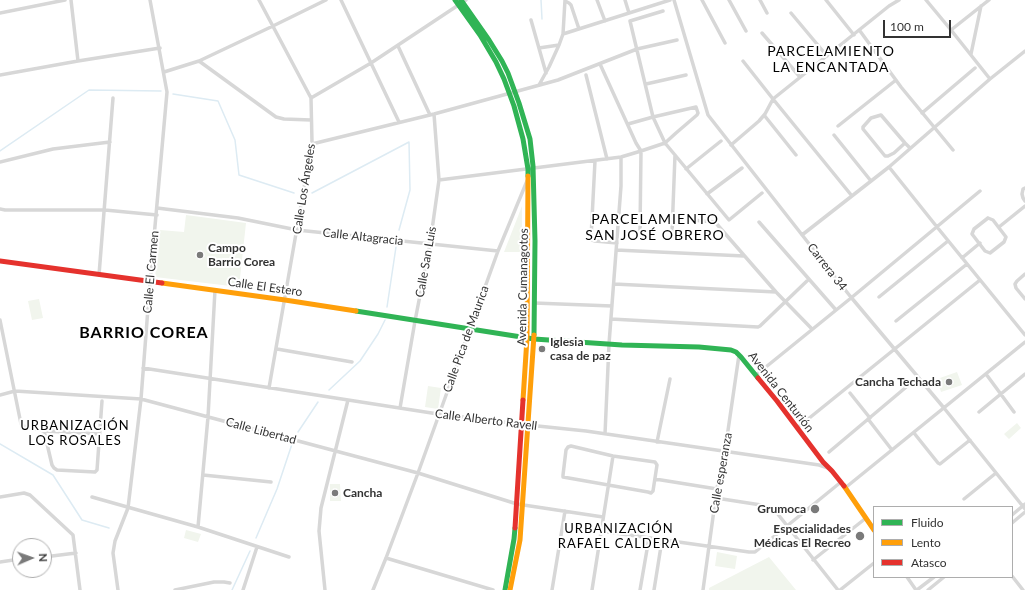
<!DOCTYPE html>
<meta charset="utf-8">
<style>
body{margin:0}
#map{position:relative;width:1025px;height:590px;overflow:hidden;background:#fff;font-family:Lato,sans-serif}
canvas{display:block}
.legend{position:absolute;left:873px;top:506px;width:140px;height:72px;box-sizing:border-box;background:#fff;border:1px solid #adadad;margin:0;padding:5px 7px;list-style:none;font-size:12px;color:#333}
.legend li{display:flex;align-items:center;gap:8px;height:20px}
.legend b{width:20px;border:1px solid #adadad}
.north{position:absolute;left:12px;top:538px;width:40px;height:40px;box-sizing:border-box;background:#fff;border:1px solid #adadad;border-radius:50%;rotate:88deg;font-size:11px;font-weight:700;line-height:16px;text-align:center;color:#333}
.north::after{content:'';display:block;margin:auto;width:14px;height:18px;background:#7a7a7a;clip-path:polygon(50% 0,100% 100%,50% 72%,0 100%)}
.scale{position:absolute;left:883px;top:20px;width:68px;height:18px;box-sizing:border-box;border:2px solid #333;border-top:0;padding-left:5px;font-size:12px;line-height:14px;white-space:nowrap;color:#333;-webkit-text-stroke:3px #fff;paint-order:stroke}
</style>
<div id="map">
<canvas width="1025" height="590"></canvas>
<ul class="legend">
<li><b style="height:5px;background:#30b455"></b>Fluido</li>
<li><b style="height:5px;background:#ff9f0a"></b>Lento</li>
<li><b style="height:5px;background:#e5322d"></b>Atasco</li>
</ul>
<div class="north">N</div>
<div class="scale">100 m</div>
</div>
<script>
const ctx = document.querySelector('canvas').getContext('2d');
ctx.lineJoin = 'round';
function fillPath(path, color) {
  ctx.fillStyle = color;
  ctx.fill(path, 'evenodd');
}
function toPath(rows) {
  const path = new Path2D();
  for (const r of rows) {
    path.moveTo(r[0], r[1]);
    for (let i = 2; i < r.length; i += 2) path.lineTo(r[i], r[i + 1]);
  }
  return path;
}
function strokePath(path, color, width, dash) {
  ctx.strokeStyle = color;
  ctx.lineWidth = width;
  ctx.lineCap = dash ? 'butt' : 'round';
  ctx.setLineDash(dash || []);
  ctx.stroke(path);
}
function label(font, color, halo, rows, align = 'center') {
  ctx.font = font + ' Lato,sans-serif';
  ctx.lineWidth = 4;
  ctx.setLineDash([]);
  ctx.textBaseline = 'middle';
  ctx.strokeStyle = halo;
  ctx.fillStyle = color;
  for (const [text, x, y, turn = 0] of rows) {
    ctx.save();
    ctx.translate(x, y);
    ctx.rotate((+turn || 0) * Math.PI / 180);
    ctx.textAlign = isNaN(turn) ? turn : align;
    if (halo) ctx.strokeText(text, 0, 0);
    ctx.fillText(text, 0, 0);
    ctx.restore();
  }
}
fillPath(toPath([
 [522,206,522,252,504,252],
 [186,215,246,223,239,287,155,277,160,230,184,232],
 [39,299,43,318,32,320,28,301],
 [957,372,962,385,941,392,937,379],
 [428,386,441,388,438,409,425,407],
 [1017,423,1021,428,1009,439,1004,434],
 [330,484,340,484,341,501,330,501],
 [186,530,201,534,198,542,184,538],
 [717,552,737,556,735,569,715,566],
 [769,557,796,590,709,590,709,588]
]), '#f1f5ed');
strokePath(toPath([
 [541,0,542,19],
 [173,94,218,101,235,140,239,175,294,193],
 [0,151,89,90,161,91],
 [312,193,409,142,410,190,399,230],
 [387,307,396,247],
 [329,390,360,361,378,334,385,320],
 [298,432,318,402],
 [0,444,53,475,82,520,109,528],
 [256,538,277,489,292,444],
 [232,590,250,551]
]), '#ddebf3', 1.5);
strokePath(toPath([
 [71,0,78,61],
 [259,0,311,98,312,142,269,388],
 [341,0,399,122],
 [597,0,605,21],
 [625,0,629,13],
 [674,0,708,115,850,296,944,408,1025,509],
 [702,0,725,43],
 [729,0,746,31],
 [760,0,767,13],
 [826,0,854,35],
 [926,0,951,30,990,79],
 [565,1,569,3,571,5,579,29],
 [663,11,630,21,653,117,665,143,729,220,762,193],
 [0,13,65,0],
 [791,13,827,56],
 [531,20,546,73],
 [951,30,989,0],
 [860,31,901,87,953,150],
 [762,33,800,77],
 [563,34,670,0],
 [398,46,430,115],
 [539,48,559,45],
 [971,54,981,6],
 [199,61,276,117,284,119,311,120],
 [743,61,773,99,852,196],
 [600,64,636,143,641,151,640,232],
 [164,72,199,61,273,26,326,0],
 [0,75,78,61,160,48],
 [586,75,607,159],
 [646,84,686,75],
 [539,85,549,67,559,45,563,34,565,0],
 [311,98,371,63,466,0],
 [922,113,975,68],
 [764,115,796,155],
 [838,126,896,80],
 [834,135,871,181],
 [905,143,894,153,888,156,885,156,863,129,863,127,871,118,881,115,905,143,910,148],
 [312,144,434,114,558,80,637,49,677,40],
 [731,145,759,121,765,114,773,99,889,6,899,0],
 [595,161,591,238,592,240,595,241,617,243],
 [0,162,53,149,110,142],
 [889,167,937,227,1025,335],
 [686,169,721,141],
 [439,180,621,157,641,151,665,143,676,133,697,115,698,113,696,107,653,117,628,124],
 [1025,188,1023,189,1022,194,1023,198,1025,201],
 [707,194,742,168],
 [157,208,238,218,297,230,498,251],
 [0,209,5,210,105,210,157,215],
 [988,218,993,220,1006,237,1004,242,990,253,985,251,972,234,974,229,988,218],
 [692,220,715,222,776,292,812,329],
 [759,222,836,310],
 [999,227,1025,206],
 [672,233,675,155],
 [802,235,889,167,990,79,1025,51],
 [616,250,744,256],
 [962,258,980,243],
 [1025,274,1017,281,1015,284,1016,288,1025,299],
 [99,275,113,98],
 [614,284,776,292],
 [879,297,948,241],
 [534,303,612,306],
 [611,319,758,327,760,326,809,279],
 [0,320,21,424,23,426,44,431,100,434],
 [896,321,967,264],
 [277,349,352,362],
 [143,368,438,414,528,425,586,431,819,465,828,468],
 [986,374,1014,412],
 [756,375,851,298,980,191],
 [850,393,870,418],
 [0,395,15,391,141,399,418,473,517,504,603,517],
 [400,408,415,321,430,244,439,180,434,114],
 [979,412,1025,374],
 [868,419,892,450],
 [797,428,980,280],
 [44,431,52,465,54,468,57,470,95,472,97,470,102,401],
 [914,433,938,463,940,464,970,440],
 [605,434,609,344,621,186,621,157],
 [657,442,670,379],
 [571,446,613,456,655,462,657,465,653,491,651,493,648,492,563,477,563,475,566,450,568,447,571,446],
 [829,452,911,383],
 [203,475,271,482],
 [655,479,717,489],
 [845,488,1025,342],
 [0,497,24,493,30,495,73,535,80,590],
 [92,497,198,527,289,557],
 [716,498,761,505,777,513,838,590],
 [964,499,996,473],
 [1012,515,1025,504],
 [1012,523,1025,512],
 [198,527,208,417,215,290],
 [601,531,749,552,755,552,841,482],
 [44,557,76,553],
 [386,558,493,590],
 [813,560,866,518],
 [0,562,20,559],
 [1012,576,1023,590],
 [907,577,916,590],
 [118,590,113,553,115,541,128,508,141,399,150,282,167,92,150,0],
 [175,590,214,582,224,582,230,583],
 [243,590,257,547],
 [325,590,319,531,321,508,348,400],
 [373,590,386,558,418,473,498,251,527,181],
 [552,590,565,511],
 [592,590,613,456],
 [640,590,649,538],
 [654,590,662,540],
 [703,590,717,488,725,451,739,355],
 [840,590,874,563],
 [917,590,934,577],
 [928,590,944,577]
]), '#d7d7d7', 3.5);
strokePath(toPath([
 [455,0,480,35,496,62,504,79,514,106,523,139,528,169,528,176],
 [461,0,489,40,502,61,508,73,519,103,530,139,533,166,535,241,534,335],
 [356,311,534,339,622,345,699,347,731,350,736,352,741,357,758,378],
 [505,590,514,539,515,528]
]), '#30b455', 5);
strokePath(toPath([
 [162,283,285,300,356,311],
 [523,400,527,338,528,176],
 [844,486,874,530],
 [510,590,520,540,534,335]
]), '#ff9f0a', 5);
strokePath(toPath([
 [0,261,162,283],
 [758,378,777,401,823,462,832,471,844,486],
 [515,528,523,400]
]), '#e5322d', 5);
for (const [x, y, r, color] of [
 [200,255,4,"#7a7a7a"],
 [542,349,4,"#7a7a7a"],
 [949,382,4,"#7a7a7a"],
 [335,493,4,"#7a7a7a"],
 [815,509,5,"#7a7a7a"],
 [860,536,5,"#7a7a7a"]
]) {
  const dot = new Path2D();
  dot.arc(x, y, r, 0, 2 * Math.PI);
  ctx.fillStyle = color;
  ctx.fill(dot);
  strokePath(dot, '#fff', 1.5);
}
label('12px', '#333', '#fff', [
 ["Calle Los Ángeles",304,189,-81],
 ["Calle Altagracia",363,237,6],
 ["Calle San Luis",426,262,-80],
 ["Carrera 34",827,267,52],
 ["Calle El Carmen",151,272,-85],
 ["Calle El Estero",265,287,8],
 ["Avenida Cumanagotos",523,287,-89],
 ["Calle Pica de Maurica",466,339,-70],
 ["Avenida Centurión",781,392,52],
 ["Calle Alberto Ravell",486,420,7],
 ["Calle Libertad",261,431,15],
 ["Calle esperanza",721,473,-80]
]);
label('bold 12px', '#333', '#fff', [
 ["Campo",208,248],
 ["Barrio Corea",208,262],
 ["Iglesia",550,342],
 ["casa de paz",550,356],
 ["Cancha Techada",941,382,"right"],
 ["Cancha",343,493],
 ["Grumoca",806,509,"right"],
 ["Especialidades",851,529,"right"],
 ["Médicas El Recreo",851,543,"right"]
], 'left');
ctx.letterSpacing = '1px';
label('13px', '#000', '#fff', [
 ["URBANIZACIÓN",75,426],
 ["LOS ROSALES",75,441],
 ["URBANIZACIÓN",619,529],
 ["RAFAEL CALDERA",619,544]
]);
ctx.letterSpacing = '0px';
ctx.letterSpacing = '1px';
label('14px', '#000', '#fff', [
 ["PARCELAMIENTO",831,51],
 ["LA ENCANTADA",831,67],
 ["PARCELAMIENTO",655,219],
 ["SAN JOSÉ OBRERO",655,235]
]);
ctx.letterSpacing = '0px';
ctx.letterSpacing = '1px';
label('bold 16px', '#000', '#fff', [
 ["BARRIO COREA",144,333]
]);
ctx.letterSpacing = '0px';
</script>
